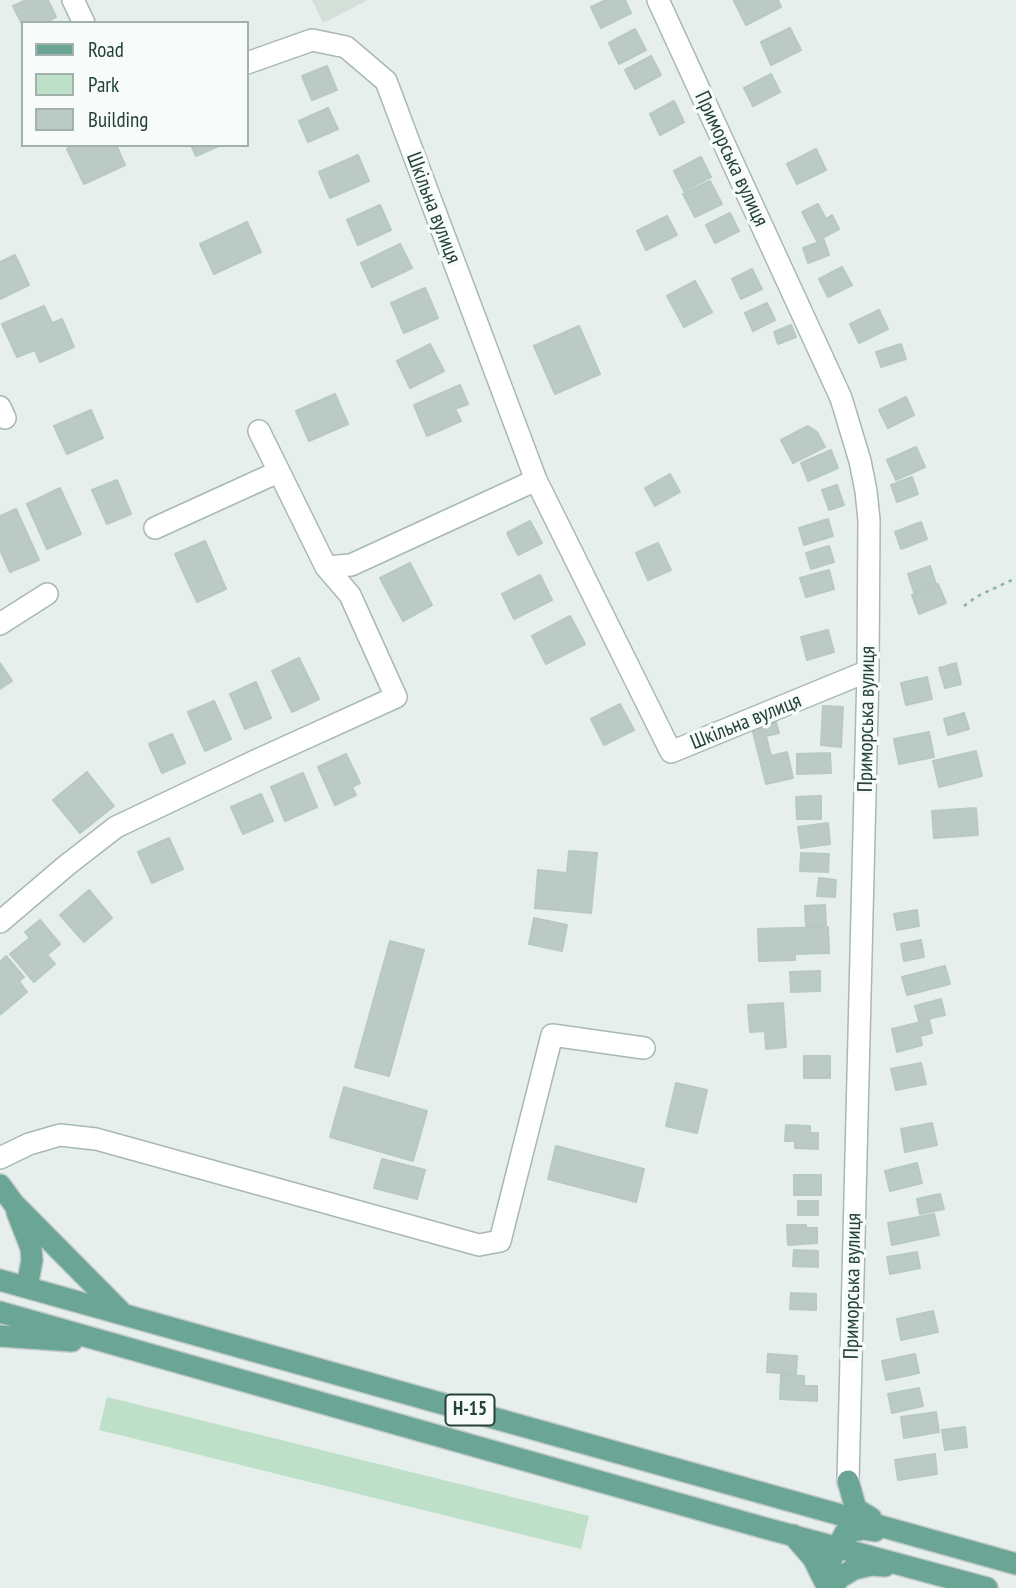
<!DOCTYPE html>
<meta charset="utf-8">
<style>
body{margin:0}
#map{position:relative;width:1016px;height:1588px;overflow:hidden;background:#e6efeb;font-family:"PT Sans Narrow",sans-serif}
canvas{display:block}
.legend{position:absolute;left:21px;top:21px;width:228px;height:126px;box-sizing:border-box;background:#f7fbf9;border:2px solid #a3b1ad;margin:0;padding:9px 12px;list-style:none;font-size:21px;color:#24423a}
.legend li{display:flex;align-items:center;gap:14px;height:35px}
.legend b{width:35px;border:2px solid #a3b1ad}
</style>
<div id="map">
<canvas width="1016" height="1588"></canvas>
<ul class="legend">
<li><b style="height:9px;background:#6aa596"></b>Road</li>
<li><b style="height:19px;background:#bfe0c8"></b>Park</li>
<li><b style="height:19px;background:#bbcac4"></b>Building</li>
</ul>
</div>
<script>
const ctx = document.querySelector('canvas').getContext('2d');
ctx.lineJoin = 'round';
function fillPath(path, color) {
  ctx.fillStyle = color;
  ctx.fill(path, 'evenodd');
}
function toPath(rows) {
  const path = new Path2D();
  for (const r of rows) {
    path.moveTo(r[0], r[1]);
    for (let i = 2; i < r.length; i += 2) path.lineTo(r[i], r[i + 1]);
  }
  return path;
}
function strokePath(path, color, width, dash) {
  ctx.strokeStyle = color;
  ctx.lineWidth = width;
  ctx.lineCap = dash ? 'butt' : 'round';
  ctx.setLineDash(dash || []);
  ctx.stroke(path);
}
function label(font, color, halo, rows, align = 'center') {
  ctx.font = font + ' "PT Sans Narrow",sans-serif';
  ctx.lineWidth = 7;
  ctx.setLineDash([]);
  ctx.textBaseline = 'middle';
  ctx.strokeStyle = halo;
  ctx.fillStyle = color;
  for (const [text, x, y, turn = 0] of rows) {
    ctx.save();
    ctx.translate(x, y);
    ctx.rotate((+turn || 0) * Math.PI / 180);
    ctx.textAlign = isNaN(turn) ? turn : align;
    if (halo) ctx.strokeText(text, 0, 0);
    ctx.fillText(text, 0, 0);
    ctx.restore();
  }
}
fillPath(toPath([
 [312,0,368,0,323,23]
]), '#d4dfda');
fillPath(toPath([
 [107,1397,589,1516,581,1549,99,1430]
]), '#bfe0c8');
const building = toPath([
 [26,0,48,0,56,17,44,23,23,23,23,26,13,6,26,0],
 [606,0,625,0,631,13,601,28,591,7,606,0],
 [778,0,781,7,746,25,734,1,778,0],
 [790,28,801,50,771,65,761,42,790,28],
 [635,29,646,50,619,64,609,43,635,29],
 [651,56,661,75,635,89,625,70,651,56],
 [327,66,337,90,312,100,302,76,327,66],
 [771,74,780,92,753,106,744,88,771,74],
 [674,101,684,122,660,135,650,114,674,101],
 [328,108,338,129,308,142,299,121,328,108],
 [75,145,116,145,125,165,84,184,67,149,75,145],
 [191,145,221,145,196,156,191,145],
 [816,149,826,170,797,184,787,164,816,149],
 [358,155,369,181,330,198,319,172,358,155],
 [701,157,711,177,684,191,674,171,701,157],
 [710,181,722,204,695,217,683,194,710,181],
 [818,204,826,219,832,215,839,229,817,241,802,212,818,204],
 [380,205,391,230,358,245,347,220,380,205],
 [730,213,739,231,715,243,706,225,730,213],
 [667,216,677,235,646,250,637,231,667,216],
 [247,222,261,252,214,274,200,244,247,222],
 [824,240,829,255,808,263,803,248,824,240],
 [400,244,412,268,372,287,361,263,400,244],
 [15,255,29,285,0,299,0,262,15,255],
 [842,267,852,285,828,297,819,279,842,267],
 [752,269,762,289,741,299,732,279,752,269],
 [695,281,712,312,684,327,667,296,695,281],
 [425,288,438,318,404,333,391,303,425,288],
 [767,303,775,320,753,331,745,313,767,303],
 [44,306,52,323,62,319,74,347,40,362,35,350,17,357,2,324,44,306],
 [879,310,888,329,859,343,850,324,879,310],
 [791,325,796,337,778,344,774,332,791,325],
 [579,326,600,374,555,394,534,346,579,326],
 [430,344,444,371,410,388,397,361,430,344],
 [901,344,906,359,881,367,876,352,901,344],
 [460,385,468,404,455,409,461,421,427,436,414,405,460,385],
 [335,394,348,424,309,441,296,411,335,394],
 [906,397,914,415,888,428,879,410,906,397],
 [91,410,103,438,67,454,54,426,91,410],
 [808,426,817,432,825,447,793,463,781,440,808,426],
 [916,447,925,467,896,480,887,460,916,447],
 [831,450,838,468,808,481,801,463,831,450],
 [670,474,680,492,655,506,645,488,670,474],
 [912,477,918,494,897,502,891,485,912,477],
 [117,480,131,514,107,524,92,490,117,480],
 [837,485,844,505,829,510,822,490,837,485],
 [60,488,81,534,47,549,27,504,60,488],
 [16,509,39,560,10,572,0,550,0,516,16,509],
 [828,519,833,536,804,545,799,528,828,519],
 [530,521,542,543,518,555,507,533,530,521],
 [921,522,927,539,901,549,895,532,921,522],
 [205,541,226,589,197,602,175,554,205,541],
 [658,543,671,570,648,580,636,553,658,543],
 [829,546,834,562,811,569,806,553,829,546],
 [410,563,432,605,403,621,380,578,410,563],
 [930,566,936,584,914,592,908,574,930,566],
 [829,570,834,589,806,597,800,578,829,570],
 [540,575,552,600,514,619,502,594,540,575],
 [938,584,946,603,919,614,912,595,938,584],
 [570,616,585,644,546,664,532,636,570,616],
 [828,630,834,652,807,660,801,637,828,630],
 [299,658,319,699,292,712,272,671,299,658],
 [0,663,12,681,0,689,0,663],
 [956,663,961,684,945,688,939,668,956,663],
 [927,677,932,699,906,705,901,683,927,677],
 [256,682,271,718,245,729,230,694,256,682],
 [214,701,231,739,205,751,188,712,214,701],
 [620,704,634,730,604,745,591,719,620,704],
 [823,706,843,707,841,747,821,745,823,706],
 [964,713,969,729,948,735,944,719,964,713],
 [776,722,779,733,766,736,771,756,787,752,793,778,766,784,752,728,776,722],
 [929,732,934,757,899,764,894,739,929,732],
 [172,734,185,763,162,773,149,744,172,734],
 [976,751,982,776,939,787,933,761,976,751],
 [830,753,831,773,797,774,797,754,830,753],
 [346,754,360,783,352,787,356,795,335,805,318,767,346,754],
 [87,772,114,806,80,833,53,800,87,772],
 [303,773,317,807,285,821,271,787,303,773],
 [261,794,273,821,243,834,231,807,261,794],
 [821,796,821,819,797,819,796,797,821,796],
 [976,808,978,835,934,838,932,811,976,808],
 [828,823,830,844,801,848,798,827,828,823],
 [169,838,183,869,152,883,138,852,169,838],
 [569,851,597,853,591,913,535,908,538,870,567,873,569,851],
 [801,853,829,854,828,872,800,871,801,853],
 [819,878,836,880,835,897,817,896,819,878],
 [89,890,112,918,84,942,60,915,89,890],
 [825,905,826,925,806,926,805,906,825,905],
 [917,910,919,926,897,930,894,914,917,910],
 [534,918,567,925,562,951,529,944,534,918],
 [40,920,60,944,47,955,55,964,34,982,10,954,30,938,25,932,40,920],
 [828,927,829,953,795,954,795,960,759,961,758,929,828,927],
 [921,940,924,957,904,961,901,944,921,940],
 [390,941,424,950,389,1076,355,1067,390,941],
 [6,956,24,977,19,981,27,992,1,1014,0,962,6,956],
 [945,966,950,984,907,995,902,977,945,966],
 [820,971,820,991,791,992,790,972,820,971],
 [941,999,945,1015,919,1021,915,1006,941,999],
 [783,1003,786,1047,766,1049,765,1031,750,1032,748,1005,783,1003],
 [929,1020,932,1033,920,1036,922,1045,897,1052,892,1029,929,1020],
 [804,1056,830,1056,830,1078,804,1078,804,1056],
 [921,1063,926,1084,896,1090,891,1069,921,1063],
 [676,1083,707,1090,697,1133,666,1126,676,1083],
 [344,1087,427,1111,413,1161,330,1137,344,1087],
 [932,1123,937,1145,905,1152,901,1129,932,1123],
 [786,1125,810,1126,810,1133,818,1133,818,1149,795,1148,795,1141,785,1141,786,1125],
 [556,1146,644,1169,636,1202,548,1179,556,1146],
 [382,1159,425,1170,417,1199,374,1188,382,1159],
 [917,1163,922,1183,890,1191,885,1171,917,1163],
 [794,1175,821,1175,821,1195,794,1195,794,1175],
 [940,1194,944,1209,920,1214,917,1199,940,1194],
 [798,1201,818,1201,818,1215,798,1215,798,1201],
 [934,1214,939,1235,892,1245,888,1223,934,1214],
 [787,1225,806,1225,806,1228,817,1228,817,1243,788,1245,787,1225],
 [794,1250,818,1251,818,1267,793,1266,794,1250],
 [917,1252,920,1268,890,1274,887,1257,917,1252],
 [791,1293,816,1294,816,1310,790,1309,791,1293],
 [933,1311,938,1332,901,1340,897,1319,933,1311],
 [768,1354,797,1356,796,1374,767,1372,768,1354],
 [915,1354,919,1373,886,1380,882,1361,915,1354],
 [781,1375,804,1376,804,1386,817,1386,817,1401,780,1399,781,1375],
 [919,1388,923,1406,892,1413,888,1394,919,1388],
 [936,1412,939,1432,904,1438,901,1417,936,1412],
 [965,1427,967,1447,945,1450,942,1430,965,1427],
 [935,1454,937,1474,898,1480,895,1460,935,1454]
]);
fillPath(building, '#bbcac4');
strokePath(building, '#b8c9c2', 2);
const minor = toPath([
 [73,0,84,23],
 [658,0,841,398,860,461,866,491,869,520,868,671,848,1481],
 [247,63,312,40,346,47,386,81,536,480,671,752,868,671],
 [0,407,5,418],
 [259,431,326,567,351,565,536,480],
 [155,528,278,472],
 [0,624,47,594],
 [0,922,67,865,116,827,255,761,396,697,350,595,326,567],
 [0,1158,29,1144,60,1135,96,1139,479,1245,500,1241,552,1035,644,1048]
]);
const major = toPath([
 [0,1185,14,1204,120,1311],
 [17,1212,31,1248,32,1260,27,1287],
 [0,1280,1016,1564],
 [0,1312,761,1527,987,1588],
 [0,1336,72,1341],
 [848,1481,856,1509,871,1518],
 [793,1535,813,1558,828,1588],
 [830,1588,831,1560,845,1533,863,1529,875,1531],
 [833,1588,839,1578,854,1569,871,1565,885,1566]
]);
strokePath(minor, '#a8b8b2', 24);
strokePath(major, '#c2cac8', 24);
strokePath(toPath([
 [964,606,976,597,1016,578]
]), '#86b3a5', 2.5, [3.5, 5]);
strokePath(minor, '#fff', 21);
strokePath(major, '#6aa596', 21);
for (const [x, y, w] of [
 [470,1410,49]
]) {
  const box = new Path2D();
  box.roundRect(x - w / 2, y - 15.5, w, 31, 5);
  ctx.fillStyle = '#f7fbf9';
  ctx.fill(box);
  strokePath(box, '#24423a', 2);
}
label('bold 19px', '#24423a', null, [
 ["Н-15",470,1410]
]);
label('21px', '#24423a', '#f7fbf9', [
 ["Приморська вулиця",731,159,65],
 ["Шкільна вулиця",433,208,69],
 ["Приморська вулиця",867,719,-89],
 ["Шкільна вулиця",746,722,-22],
 ["Приморська вулиця",853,1286,-89]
]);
</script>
